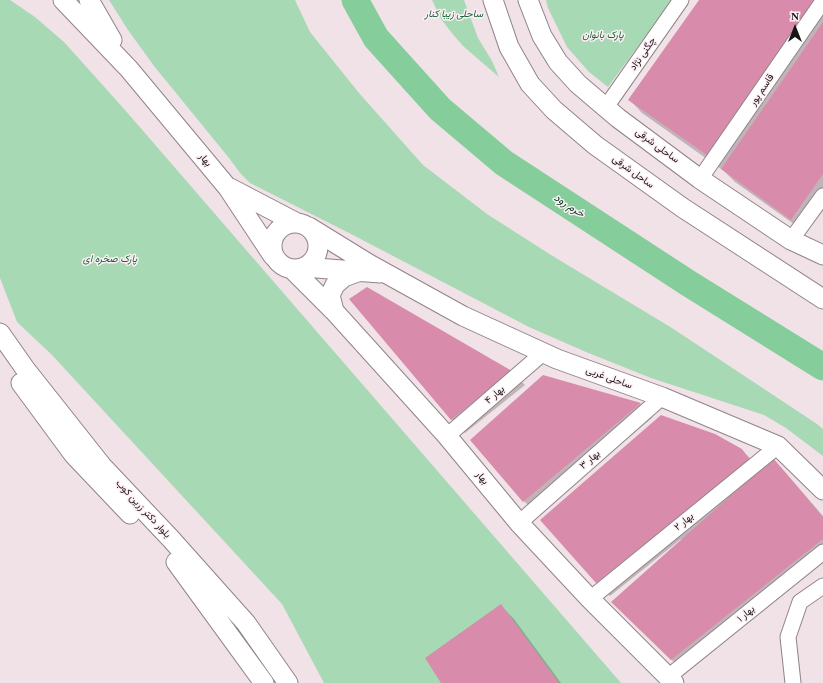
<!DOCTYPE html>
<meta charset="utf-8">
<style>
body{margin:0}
#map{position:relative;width:823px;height:683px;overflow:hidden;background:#f0e2e7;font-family:"Times New Roman",serif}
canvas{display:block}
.north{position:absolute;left:775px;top:8px;width:40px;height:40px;-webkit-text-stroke:3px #fdeff4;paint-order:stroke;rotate:0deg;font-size:11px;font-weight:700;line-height:16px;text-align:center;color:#191516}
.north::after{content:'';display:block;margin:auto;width:14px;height:18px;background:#191516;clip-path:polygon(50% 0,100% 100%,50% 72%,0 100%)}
</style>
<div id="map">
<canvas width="823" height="683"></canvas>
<div class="north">N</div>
</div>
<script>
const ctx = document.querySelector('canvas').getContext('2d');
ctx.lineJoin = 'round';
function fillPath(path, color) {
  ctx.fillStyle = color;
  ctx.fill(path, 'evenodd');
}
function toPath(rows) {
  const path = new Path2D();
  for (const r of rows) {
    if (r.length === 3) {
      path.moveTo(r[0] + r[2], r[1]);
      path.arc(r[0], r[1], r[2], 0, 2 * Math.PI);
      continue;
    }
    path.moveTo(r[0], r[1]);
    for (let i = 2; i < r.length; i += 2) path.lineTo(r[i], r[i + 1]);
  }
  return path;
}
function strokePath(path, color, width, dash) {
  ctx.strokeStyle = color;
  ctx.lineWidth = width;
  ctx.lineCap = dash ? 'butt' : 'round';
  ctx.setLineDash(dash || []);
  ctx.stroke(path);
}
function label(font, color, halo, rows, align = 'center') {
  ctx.font = font + ' "Times New Roman",Vazirmatn,serif';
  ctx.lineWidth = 3;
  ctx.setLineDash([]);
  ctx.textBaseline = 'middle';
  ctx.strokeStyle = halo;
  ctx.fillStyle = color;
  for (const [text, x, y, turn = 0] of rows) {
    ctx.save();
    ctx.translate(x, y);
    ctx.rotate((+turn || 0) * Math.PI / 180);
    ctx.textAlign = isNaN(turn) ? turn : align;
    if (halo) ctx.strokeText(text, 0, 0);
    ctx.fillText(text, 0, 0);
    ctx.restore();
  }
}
fillPath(toPath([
 [0,0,10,0,35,17,64,42,125,110,621,683,324,683,282,604,52,355,17,322,0,278],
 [109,0,295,0,310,32,359,93,423,165,487,214,551,255,672,328,817,424,823,429,823,456,786,428,764,415,651,378,586,352,529,327,351,234,250,183,240,173,229,158,154,66,128,30],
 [432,0,464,0,478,38,492,61,499,77,463,46,451,32,441,19],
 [546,0,672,0,608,87,589,72,567,47,548,8]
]), '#a8d9b5');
fillPath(toPath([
 [700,0,823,0,823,206,805,232,735,182,724,171,642,113,629,99],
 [351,300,512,372,525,385,465,433,452,420],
 [543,376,640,404,653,417,537,514,524,501],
 [742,450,755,463,773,460,786,473,823,516,823,563,685,673,613,602,682,540,681,539,610,596,541,520],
 [501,606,514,619,561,683,442,683]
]), '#0003');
strokePath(toPath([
 [355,0,376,38,440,109,504,163,688,283,823,367]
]), '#85cd9a', 27);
fillPath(toPath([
 [699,0,818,0,714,160,628,100],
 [823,22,823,174,791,220,721,169],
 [367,287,512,371,451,420,349,299],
 [543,375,641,403,523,502,470,440],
 [661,415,715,434,742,449,750,460,596,583,540,520],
 [773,458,823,517,823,539,671,660,611,602],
 [501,604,559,683,441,683,425,658]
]), '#d98bab');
const minor = toPath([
 [606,107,681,0],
 [700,179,823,1],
 [791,240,823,196],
 [447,436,543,353],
 [519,523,662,397],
 [590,599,778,446],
 [668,677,823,552],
 [793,683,788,637,800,602,823,586]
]);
const major = toPath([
 [63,0,129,69,228,188,273,256],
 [89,0,112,40],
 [493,0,509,47,530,84,554,110,595,145,683,208,823,299],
 [528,0,542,36,558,62,578,84,618,118,700,179,791,240,823,255],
 [230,188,297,223],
 [295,246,23],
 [309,227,369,264,463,316,557,359,662,397,778,446,823,490],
 [304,267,380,273],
 [292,269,334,311,447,436,519,523,590,599,674,683],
 [334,311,330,295,335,285,344,277,360,271],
 [0,333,26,370,102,466,171,539,246,623,288,683],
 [21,383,74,455,130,514],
 [176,562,264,683]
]);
strokePath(minor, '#918489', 17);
strokePath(major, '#918489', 21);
strokePath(minor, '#fff', 15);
strokePath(major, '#fff', 19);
label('italic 10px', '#176638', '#fdeff4', [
 ["ساحلی زیبا کنار",454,14],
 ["پارک بانوان",603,35],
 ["پارک صخره ای",110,259]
]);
label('10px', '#191516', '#fdeff4', [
 ["چگنی نژاد",643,54,-55],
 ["قاسم پور",762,90,-56],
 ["ساحلی شرقی",657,146,36],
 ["بهار",205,160,50],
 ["ساحل شرقی",633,172,36],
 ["ساحلی غربی",609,378,20],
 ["بهار ۴",495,395,-41],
 ["بهار ۳",590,460,-41],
 ["بهار",482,478,50],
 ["بلوار دکتر زرین کوب",143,509,47],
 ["بهار ۲",684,522,-39],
 ["بهار ۱",746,614,-39]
]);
label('italic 11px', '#084121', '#fdeff4', [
 ["خرم رود",569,206,33]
]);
</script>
